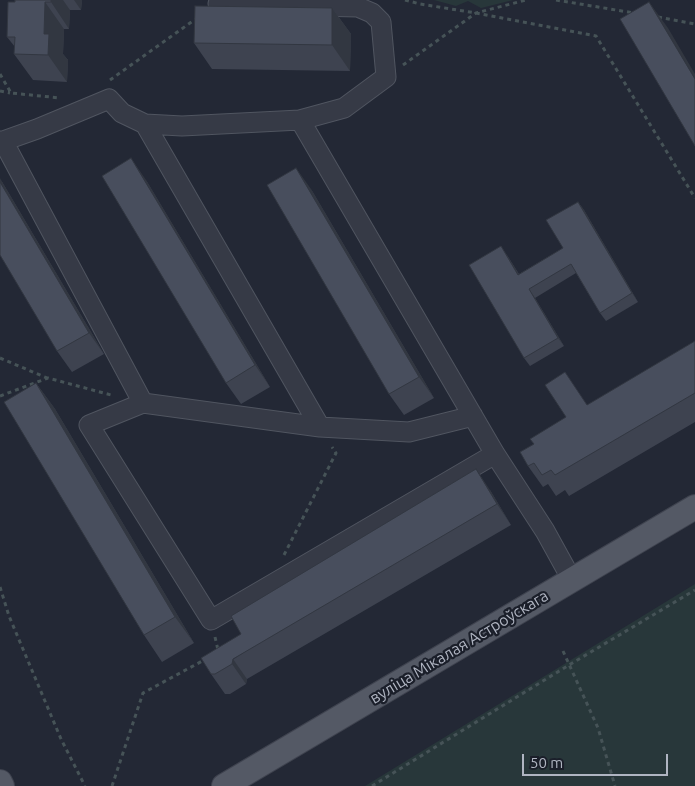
<!DOCTYPE html>
<meta charset="utf-8">
<style>
body{margin:0}
#map{position:relative;width:695px;height:786px;overflow:hidden;background:#232835;font-family:Ubuntu,sans-serif}
canvas{display:block}
.scale{position:absolute;left:522px;top:754px;width:146px;height:22px;box-sizing:border-box;border:2px solid #b0b5c2;border-top:0;padding-left:6px;font-size:15px;line-height:18px;white-space:nowrap;color:#b0b5c2;-webkit-text-stroke:4px #1b1f2a;paint-order:stroke}
</style>
<div id="map">
<canvas width="695" height="786"></canvas>
<div class="scale">50 m</div>
</div>
<script>
const ctx = document.querySelector('canvas').getContext('2d');
ctx.lineJoin = 'round';
function fillPath(path, color) {
  ctx.fillStyle = color;
  ctx.fill(path, 'evenodd');
}
function toPath(rows) {
  const path = new Path2D();
  for (const r of rows) {
    path.moveTo(r[0], r[1]);
    for (let i = 2; i < r.length; i += 2) path.lineTo(r[i], r[i + 1]);
  }
  return path;
}
function strokePath(path, color, width, dash) {
  ctx.strokeStyle = color;
  ctx.lineWidth = width;
  ctx.lineCap = dash ? 'butt' : 'round';
  ctx.setLineDash(dash || []);
  ctx.stroke(path);
}
function label(font, color, halo, rows, align = 'center') {
  ctx.font = font + ' Ubuntu,sans-serif';
  ctx.lineWidth = 4.5;
  ctx.setLineDash([]);
  ctx.textBaseline = 'middle';
  ctx.strokeStyle = halo;
  ctx.fillStyle = color;
  for (const [text, x, y, turn = 0] of rows) {
    ctx.save();
    ctx.translate(x, y);
    ctx.rotate((+turn || 0) * Math.PI / 180);
    ctx.textAlign = isNaN(turn) ? turn : align;
    if (halo) ctx.strokeText(text, 0, 0);
    ctx.fillText(text, 0, 0);
    ctx.restore();
  }
}
fillPath(toPath([
 [434,0,513,0,481,8,468,1,456,6],
 [695,584,695,786,365,786]
]), '#28373a');
const minor = toPath([
 [300,120,495,454,545,531,572,580],
 [145,124,320,427,409,432,473,416],
 [0,141,3,141,37,129,109,99,122,113,145,124,182,126,300,120,344,108,386,77,381,22,372,13,358,7,218,4],
 [3,141,143,403,320,427],
 [143,403,89,425,211,620,495,454]
]);
const major = toPath([
 [0,782,2,786],
 [224,786,695,507]
]);
strokePath(minor, '#505560', 21);
strokePath(major, '#3f434f', 26);
strokePath(toPath([
 [405,0,420,4,476,13,596,36,695,198],
 [556,0,634,13],
 [658,17,695,24],
 [403,65,476,13,526,0],
 [0,74,11,93,60,98],
 [110,80,197,18],
 [0,91,10,93],
 [0,358,47,378],
 [0,396,48,378,111,395],
 [284,555,336,453,332,447],
 [0,587,9,616,61,739,85,786],
 [215,637,218,650],
 [563,651,598,728,615,786],
 [112,786,143,693,206,659],
 [372,786,569,665,695,590]
]), '#465357', 3, [4, 4]);
strokePath(minor, '#363a46', 19);
strokePath(major, '#545965', 24);
fillPath(toPath([
 [15,0,82,0,81,10,70,10,69,29,64,29,63,54,68,60,67,82,33,80,14,54,15,47,7,37],
 [332,8,351,34,350,71,212,69,194,43],
 [1,180,104,354,72,372,57,351],
 [146,180,270,387,241,404,226,383],
 [311,189,434,398,404,415,389,394],
 [578,202,584,210,638,302,606,321,600,313,576,273,535,298,564,346,530,366,524,358,507,255,519,274,563,248],
 [695,341,695,422,569,496,565,490,556,496,548,484,543,487,528,466,534,444,588,405],
 [36,383,55,409,194,643,162,662,144,635],
 [490,490,511,525,247,679,246,684,230,694,225,694,211,674]
]), '#3e4350');
fillPath(toPath([
 [51,0,63,0,70,10,69,29,51,2],
 [74,0,82,0,81,10],
 [45,2,64,29,63,54,68,60,67,82,48,55,44,34],
 [649,2,668,28,695,74,695,79],
 [332,8,351,34,350,71,332,45],
 [131,158,146,180,270,387,255,365],
 [296,168,311,189,434,398,419,377],
 [0,178,1,180,104,354,89,333,0,182],
 [578,202,584,210,638,302,632,293],
 [501,246,507,255,524,283,518,275],
 [529,289,535,298,564,346,558,338],
 [36,383,55,409,194,643,175,617],
 [476,469,490,490,511,525,497,504],
 [233,659,247,679,246,684,232,664]
]), '#323741');
const building = toPath([
 [15,0,51,0,51,2,45,2,44,34,49,34,48,55,14,54,15,37,7,37,8,2,15,2,15,0],
 [649,2,695,79,695,146,620,19,649,2],
 [195,6,332,8,332,45,194,43,195,6],
 [131,158,255,365,226,383,102,176,131,158],
 [296,168,419,377,389,394,267,185,296,168],
 [0,182,89,333,57,351,0,255,0,182],
 [578,202,632,293,600,313,571,264,529,289,558,338,524,358,469,265,501,246,518,275,563,248,546,220,578,202],
 [695,341,695,393,555,475,551,470,542,475,534,463,528,466,520,452,534,444,530,439,566,417,545,385,565,372,587,405,695,341],
 [36,383,175,617,144,635,4,402,36,383],
 [476,469,497,504,233,659,232,664,215,674,211,674,201,658,241,634,231,616,476,469]
]);
fillPath(building, '#484e5d');
strokePath(building, '#323741', 1);
label('16px', '#b0b5c2', '#1b1f2a', [
 ["вуліца Мікалая Астроўскага",459,647,-31]
]);
</script>
